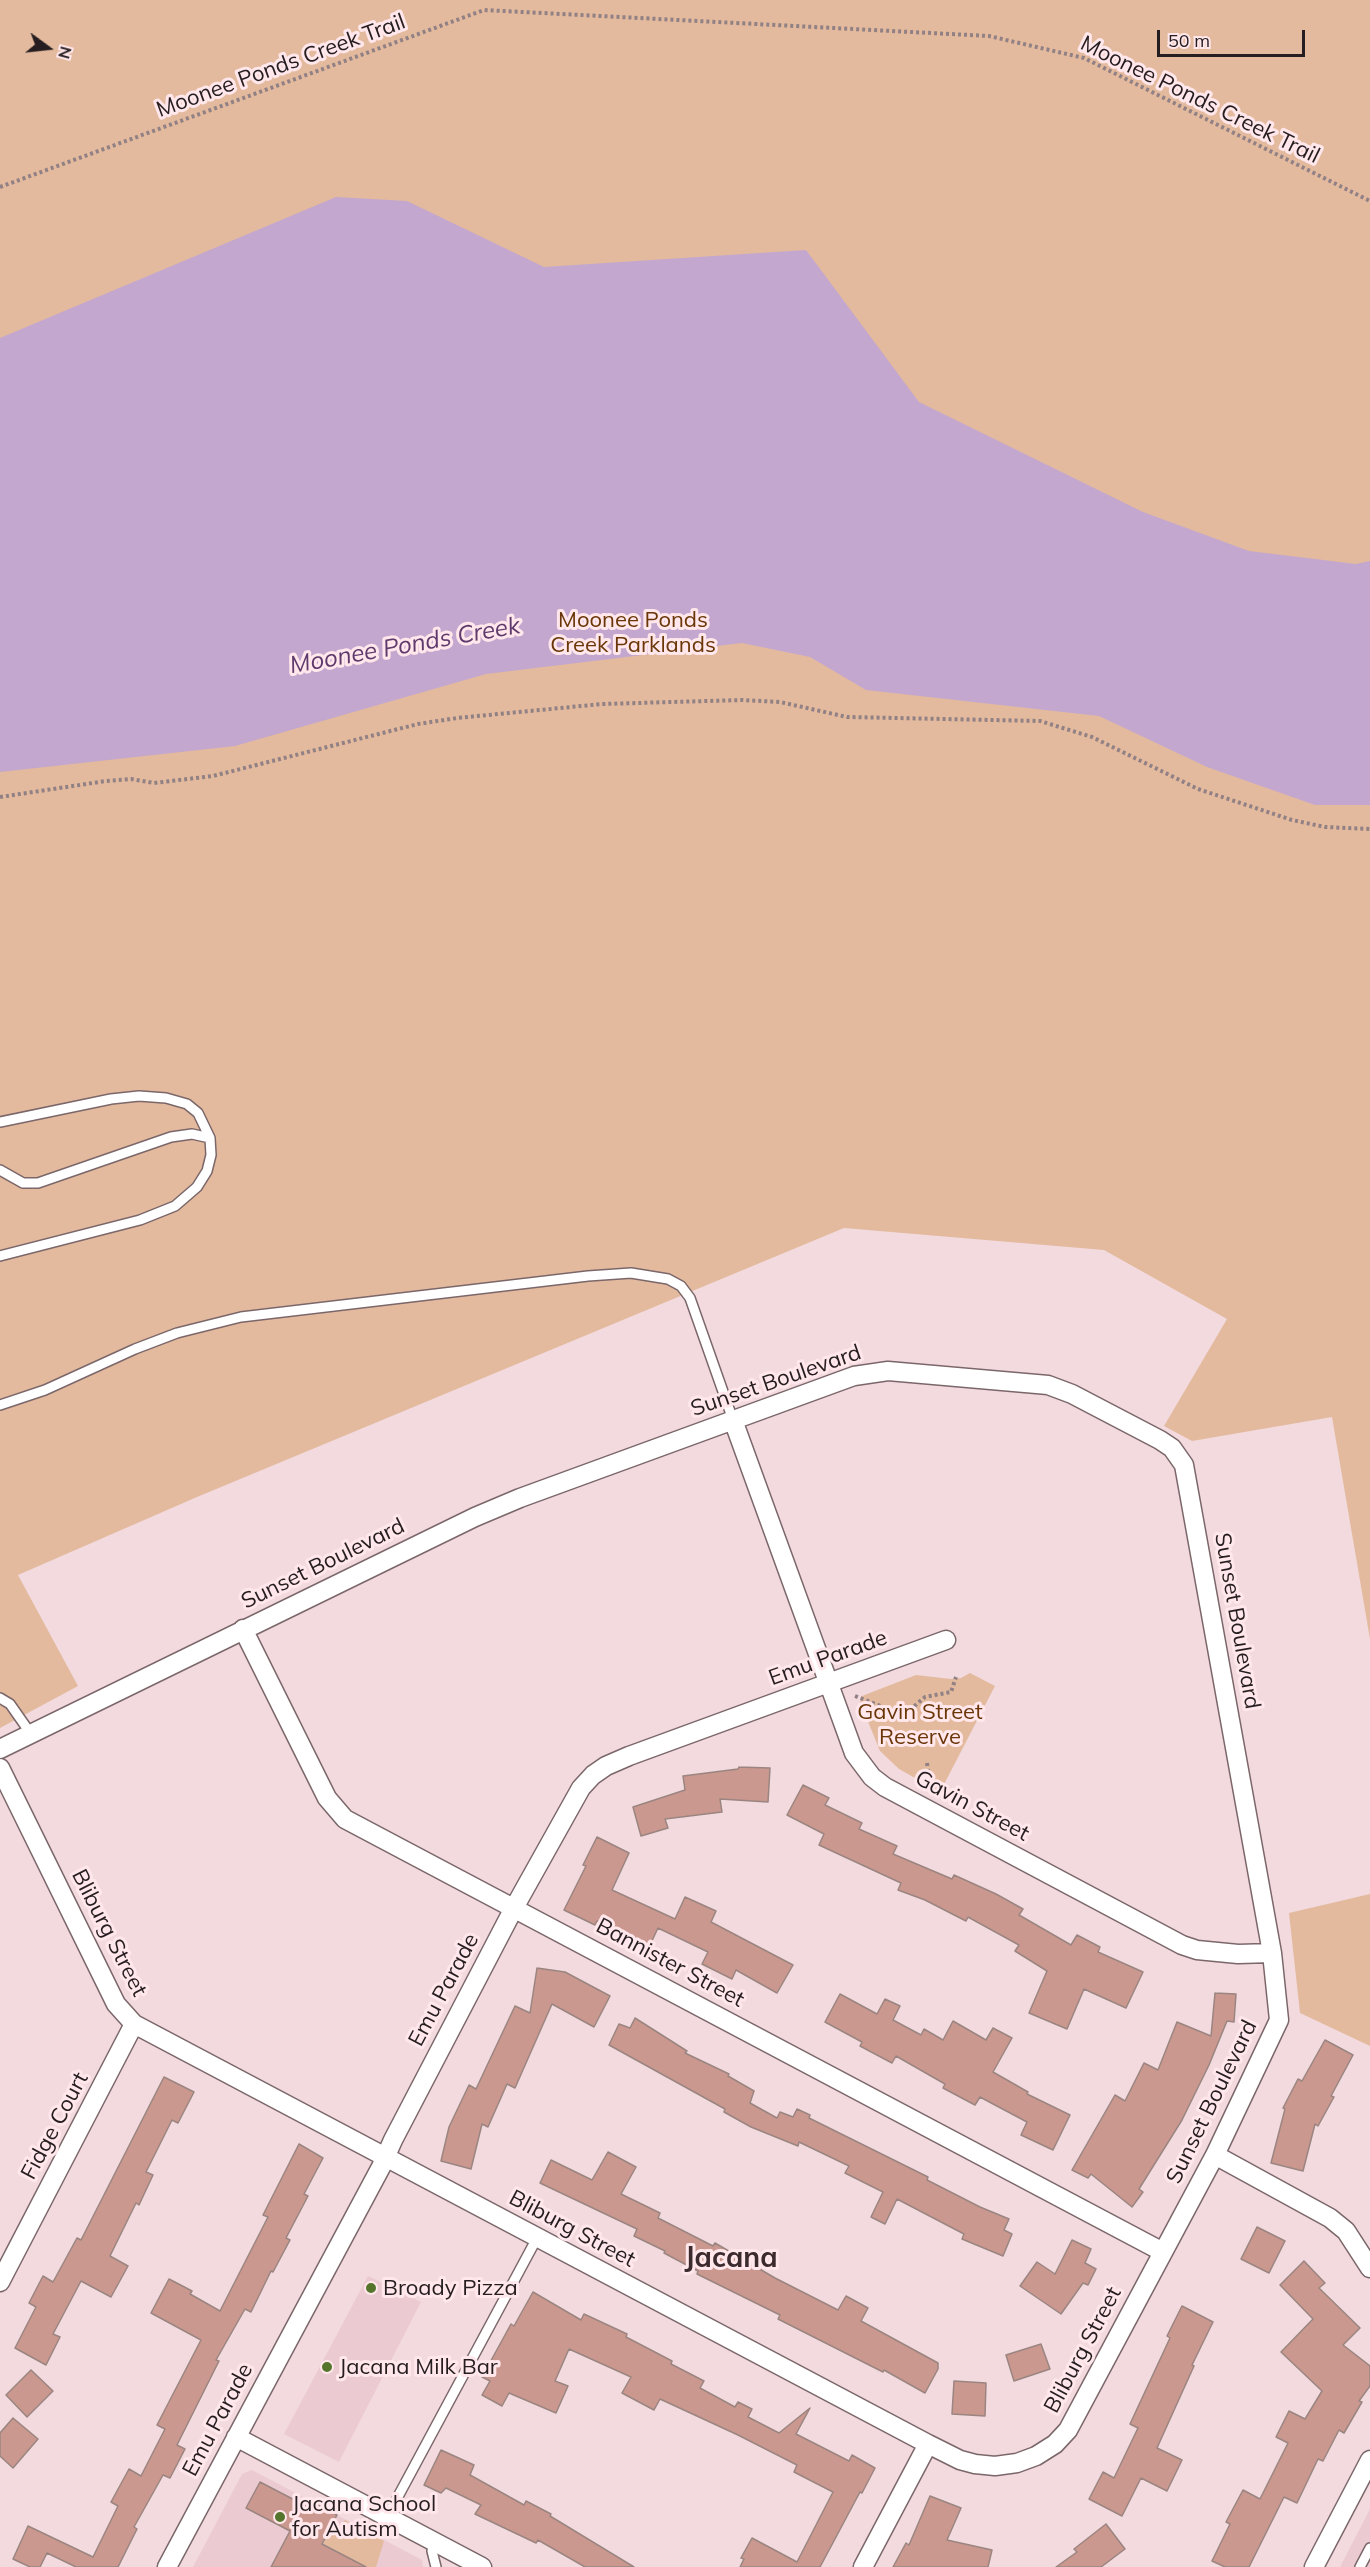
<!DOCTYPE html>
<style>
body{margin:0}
#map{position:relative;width:1370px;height:2567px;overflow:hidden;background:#f2dade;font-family:Mulish,sans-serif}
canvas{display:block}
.north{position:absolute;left:18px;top:18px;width:60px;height:60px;-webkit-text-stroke:4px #ffe7eb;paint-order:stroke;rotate:105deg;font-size:16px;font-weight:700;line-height:24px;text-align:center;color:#251d1f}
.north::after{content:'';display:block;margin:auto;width:21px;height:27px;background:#251d1f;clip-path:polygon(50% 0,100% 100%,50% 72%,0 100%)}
.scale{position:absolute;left:1157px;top:30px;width:148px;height:27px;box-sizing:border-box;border:3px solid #251d1f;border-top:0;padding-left:8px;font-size:18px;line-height:21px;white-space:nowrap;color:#251d1f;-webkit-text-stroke:4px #ffe7eb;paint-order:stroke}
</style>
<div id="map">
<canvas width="1370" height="2567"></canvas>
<div class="north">N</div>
<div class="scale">50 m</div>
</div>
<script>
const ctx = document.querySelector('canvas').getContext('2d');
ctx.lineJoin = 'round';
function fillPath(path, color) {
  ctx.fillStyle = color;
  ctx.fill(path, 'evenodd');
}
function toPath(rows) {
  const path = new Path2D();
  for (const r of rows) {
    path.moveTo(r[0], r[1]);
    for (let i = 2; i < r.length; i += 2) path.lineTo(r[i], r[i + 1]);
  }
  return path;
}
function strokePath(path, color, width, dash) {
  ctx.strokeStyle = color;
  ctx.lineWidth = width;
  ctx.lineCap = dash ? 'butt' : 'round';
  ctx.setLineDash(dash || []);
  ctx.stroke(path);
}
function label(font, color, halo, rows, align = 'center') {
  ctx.font = font + ' Mulish,sans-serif';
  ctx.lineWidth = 6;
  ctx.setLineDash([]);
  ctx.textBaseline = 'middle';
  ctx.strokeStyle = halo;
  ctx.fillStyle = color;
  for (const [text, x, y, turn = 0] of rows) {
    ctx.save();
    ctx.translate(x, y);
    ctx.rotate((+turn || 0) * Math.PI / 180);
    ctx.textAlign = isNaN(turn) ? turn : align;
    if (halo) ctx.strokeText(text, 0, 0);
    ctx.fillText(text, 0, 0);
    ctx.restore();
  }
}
fillPath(toPath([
 [368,2276,421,2302,339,2462,284,2434],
 [252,2470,422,2560,423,2567,193,2567,242,2474],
 [1370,2509,1370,2567,1340,2567]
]), '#ebcbd1');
fillPath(toPath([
 [0,0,1370,0,1370,1639,1332,1417,1192,1441,1164,1426,1227,1319,1104,1250,844,1228,197,1497,18,1575,78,1686,0,1728],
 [970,1673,995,1686,940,1792,899,1769,880,1751,860,1702,862,1696,916,1675,951,1679,961,1678],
 [1370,1894,1370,2046,1300,2013,1289,1913],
 [345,2520,384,2541,376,2567,366,2567,322,2543,329,2531,337,2535]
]), '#e3ba9e');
fillPath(toPath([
 [336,197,407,201,544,267,806,250,919,402,1143,512,1249,551,1356,564,1370,561,1370,805,1315,805,1207,767,1099,716,866,690,810,657,742,643,486,674,235,746,0,772,0,338]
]), '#c3a7ce');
const building = toPath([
 [739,1767,770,1768,768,1802,720,1799,722,1812,665,1819,668,1828,641,1836,633,1807,685,1790,683,1776,738,1769,739,1767],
 [803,1785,829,1798,825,1805,862,1823,859,1829,897,1846,893,1854,952,1879,954,1875,996,1894,1023,1909,1019,1915,1071,1945,1077,1935,1100,1947,1098,1952,1143,1972,1126,2008,1084,1989,1067,2029,1029,2013,1047,1971,1015,1951,1019,1945,968,1917,966,1921,925,1900,898,1890,901,1883,819,1845,824,1834,787,1815,803,1785],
 [597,1837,629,1853,612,1890,675,1919,685,1897,716,1911,711,1922,793,1965,777,1993,736,1970,732,1979,702,1964,708,1952,658,1928,650,1945,597,1921,595,1925,564,1910,586,1866,583,1865,597,1837],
 [537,1968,565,1972,610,1996,594,2027,552,2004,515,2088,507,2084,488,2127,482,2124,471,2169,441,2161,449,2127,469,2085,476,2089,515,2006,530,2013,537,1968],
 [1215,1993,1236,1994,1234,2022,1227,2021,1209,2065,1182,2120,1139,2189,1143,2192,1132,2207,1091,2174,1088,2178,1072,2170,1115,2095,1125,2101,1144,2063,1158,2070,1177,2022,1211,2036,1215,1993],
 [840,1994,877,2014,885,1999,900,2006,893,2020,921,2035,924,2029,943,2040,953,2021,986,2040,993,2028,1012,2038,993,2072,1028,2092,1027,2094,1070,2115,1053,2150,1021,2135,1027,2122,980,2097,975,2105,943,2088,945,2084,896,2056,892,2063,860,2046,862,2042,825,2022,840,1994],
 [635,2018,687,2051,685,2053,729,2074,728,2076,754,2091,750,2103,777,2118,780,2112,793,2117,797,2109,810,2115,809,2118,928,2177,927,2180,980,2207,1009,2219,1004,2230,1012,2234,1003,2256,962,2239,964,2234,897,2199,885,2224,871,2217,883,2192,845,2173,849,2166,799,2142,798,2146,751,2127,724,2112,725,2109,609,2045,619,2024,630,2028,635,2018],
 [1325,2040,1353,2055,1331,2096,1334,2097,1318,2126,1315,2124,1303,2171,1271,2163,1285,2109,1283,2108,1298,2079,1302,2081,1325,2040],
 [164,2077,194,2092,178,2123,172,2120,146,2172,153,2175,139,2205,136,2203,110,2256,128,2266,111,2297,81,2281,53,2334,60,2337,46,2365,15,2348,36,2307,29,2303,43,2276,53,2282,77,2238,81,2240,164,2077],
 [299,2144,323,2158,304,2194,308,2196,286,2238,290,2240,273,2272,271,2271,251,2312,245,2309,216,2360,219,2361,177,2445,185,2449,170,2478,163,2475,134,2527,137,2529,118,2567,76,2567,47,2553,40,2567,30,2567,13,2559,28,2526,93,2557,118,2506,111,2502,129,2469,141,2476,165,2429,157,2425,201,2340,151,2313,169,2279,192,2291,190,2294,220,2311,268,2217,263,2215,299,2144],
 [608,2152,636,2167,621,2194,660,2213,658,2218,713,2246,715,2243,775,2278,838,2310,846,2296,868,2308,861,2321,938,2363,938,2369,925,2393,884,2370,883,2372,778,2319,780,2315,697,2274,698,2271,664,2253,665,2251,634,2236,637,2229,540,2183,551,2160,592,2180,608,2152],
 [1257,2227,1285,2241,1269,2273,1241,2259,1257,2227],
 [1072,2240,1091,2249,1085,2263,1096,2269,1088,2285,1083,2283,1061,2314,1020,2286,1037,2262,1055,2274,1072,2240],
 [1304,2261,1325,2283,1319,2288,1360,2328,1343,2345,1370,2366,1370,2386,1359,2401,1362,2402,1344,2433,1339,2430,1323,2461,1318,2459,1297,2503,1284,2497,1249,2567,1225,2567,1212,2561,1230,2524,1226,2522,1243,2490,1260,2499,1288,2443,1276,2437,1289,2411,1305,2419,1322,2391,1281,2352,1313,2319,1280,2285,1304,2261],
 [533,2292,581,2320,584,2314,627,2334,626,2337,672,2361,671,2364,704,2381,700,2388,735,2407,738,2402,752,2409,748,2417,779,2433,810,2408,796,2434,849,2461,852,2455,875,2468,862,2493,860,2492,820,2567,740,2567,744,2559,741,2558,752,2538,797,2562,833,2492,794,2472,797,2465,738,2435,660,2399,654,2410,622,2393,631,2377,569,2349,555,2381,568,2386,556,2413,509,2393,502,2406,482,2395,490,2381,482,2377,511,2324,514,2326,533,2292],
 [1182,2306,1213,2322,1192,2365,1194,2366,1157,2448,1182,2460,1167,2491,1141,2478,1122,2516,1089,2499,1103,2472,1114,2478,1138,2428,1130,2424,1170,2338,1167,2336,1182,2306],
 [1041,2344,1050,2369,1014,2381,1006,2355,1041,2344],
 [31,2370,53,2391,27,2417,6,2395,31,2370],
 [954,2381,986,2383,985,2416,952,2414,954,2381],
 [13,2418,38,2439,13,2468,0,2456,0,2433,13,2418],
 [441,2450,474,2465,470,2475,524,2505,526,2501,551,2514,550,2516,634,2567,585,2567,538,2540,536,2543,475,2514,481,2505,446,2488,441,2493,424,2485,441,2450],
 [260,2482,308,2507,311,2501,337,2515,322,2544,366,2567,271,2567,290,2531,246,2508,260,2482],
 [930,2496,961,2508,947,2540,992,2550,988,2567,893,2567,906,2543,909,2545,930,2496],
 [1106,2524,1125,2549,1101,2567,1056,2567,1077,2552,1074,2549,1106,2524]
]);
fillPath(building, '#ca988f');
strokePath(building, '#9b8581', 1.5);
const service = toPath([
 [0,1122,111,1099,139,1096,166,1098,187,1104,198,1113,210,1138,211,1155,207,1171,197,1187,175,1206,140,1220,0,1256],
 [0,1170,23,1183,38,1183,171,1137,192,1134,210,1138],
 [0,1405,45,1390,135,1349,177,1333,241,1317,588,1276,631,1273,668,1279,681,1286,690,1298,733,1420],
 [0,1698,10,1704,31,1734],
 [387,2517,537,2238],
 [435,2542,432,2551,436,2567],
 [1360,2567,1370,2548]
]);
const minor = toPath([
 [733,1420,854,1753,872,1777,885,1787,1182,1945,1197,1950,1238,1954,1272,1953],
 [243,1629,327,1798,345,1819,1163,2252],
 [0,1749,475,1517,520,1498,854,1376,888,1371,1048,1385,1072,1394,1160,1440,1172,1448,1184,1465,1272,1953,1279,2020,1215,2155,1068,2430,1055,2444,1036,2456,1017,2463,995,2466,975,2464,960,2460,928,2444,134,2024,116,2004,0,1768],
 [1215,2155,1330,2218,1346,2231,1370,2268],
 [0,2282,134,2024],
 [236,2437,482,2567],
 [167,2567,381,2167,393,2140,514,1908,581,1788,593,1775,606,1766,629,1756,946,1640],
 [863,2567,928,2444],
 [1314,2567,1370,2460]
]);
strokePath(service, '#7b676a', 12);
strokePath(minor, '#7b676a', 21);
strokePath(toPath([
 [0,187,484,10,989,36,1084,58,1370,201],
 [0,797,106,781,131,779,154,783,213,776,418,724,457,718,602,704,742,700,780,702,847,717,1040,721,1092,737,1198,789,1292,820,1325,827,1370,829],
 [855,1696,904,1715,925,1697,951,1692,956,1677],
 [927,1763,931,1790]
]), '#928184', 4, [3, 3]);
strokePath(service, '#fff', 9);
strokePath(minor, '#fff', 18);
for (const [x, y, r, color] of [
 [371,2288,6,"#54752b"],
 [327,2367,6,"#54752b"],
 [280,2517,6,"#54752b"]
]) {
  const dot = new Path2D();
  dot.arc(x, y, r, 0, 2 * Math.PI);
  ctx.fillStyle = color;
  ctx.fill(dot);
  strokePath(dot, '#ffe7eb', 2);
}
label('22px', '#251d1f', '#ffe7eb', [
 ["Moonee Ponds Creek Trail",281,66,-20],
 ["Moonee Ponds Creek Trail",1200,100,26],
 ["Sunset Boulevard",776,1381,-19],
 ["Sunset Boulevard",323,1564,-26],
 ["Sunset Boulevard",1237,1621,80],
 ["Emu Parade",828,1658,-20],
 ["Gavin Street",972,1806,28],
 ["Bliburg Street",109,1933,63],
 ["Bannister Street",670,1963,28],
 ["Emu Parade",444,1990,-62],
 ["Sunset Boulevard",1212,2102,-64],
 ["Fidge Court",55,2126,-62],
 ["Bliburg Street",572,2229,28],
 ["Bliburg Street",1083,2350,-62],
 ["Emu Parade",218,2420,-62]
]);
label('22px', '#6a3607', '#ffe7eb', [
 ["Moonee Ponds",633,620],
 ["Creek Parklands",633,645],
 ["Gavin Street",920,1712],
 ["Reserve",920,1737]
]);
label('22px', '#251d1f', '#ffe7eb', [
 ["Broady Pizza",383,2288],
 ["Jacana Milk Bar",339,2367],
 ["Jacana School",292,2504],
 ["for Autism",292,2529]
], 'left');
label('italic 24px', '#5f3a6d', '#ffe7eb', [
 ["Moonee Ponds Creek",405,646,-10]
]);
label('bold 28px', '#3c2b2e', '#ffe7eb', [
 ["Jacana",731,2259]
]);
</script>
